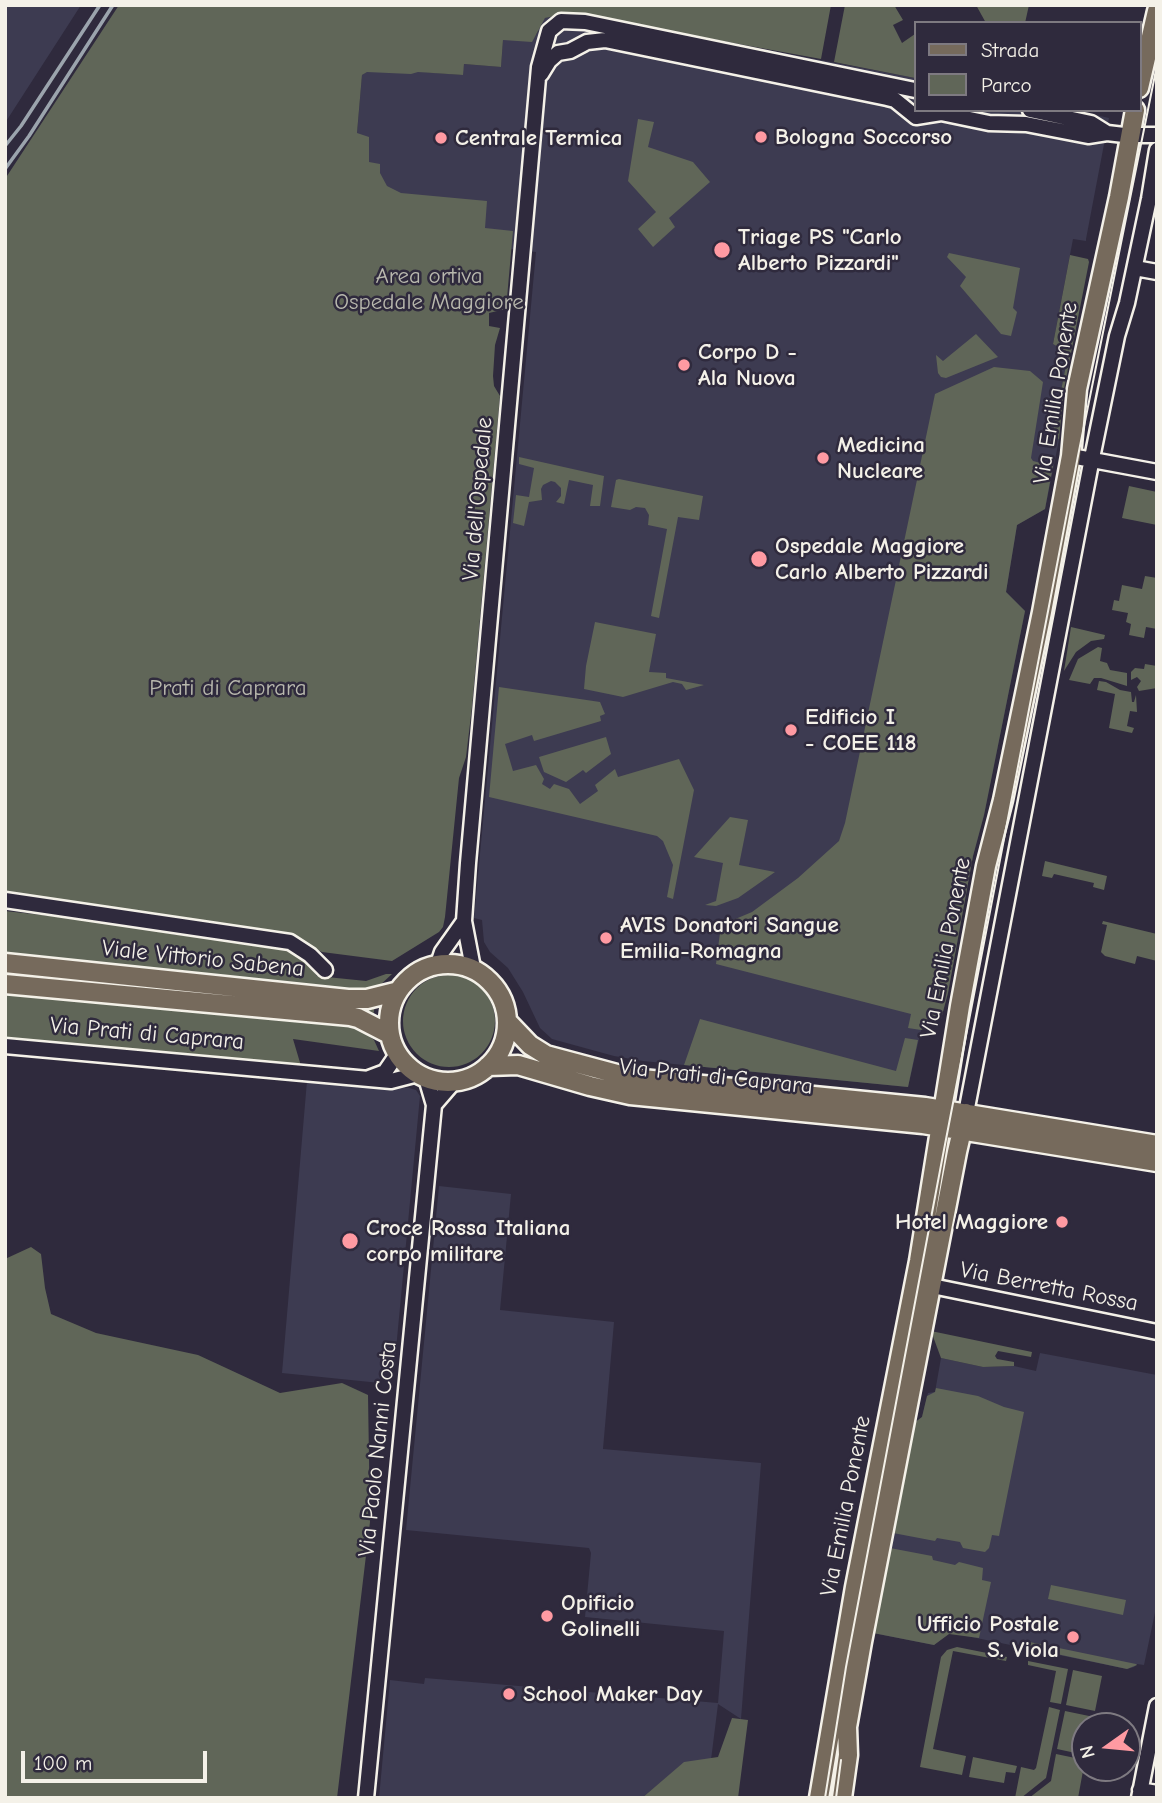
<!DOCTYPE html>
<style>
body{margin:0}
#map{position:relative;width:1162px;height:1803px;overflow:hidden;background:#2f2a3d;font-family:"Comic Neue",sans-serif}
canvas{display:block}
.frame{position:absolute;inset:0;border:7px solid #f4f1e8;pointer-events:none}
.legend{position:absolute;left:914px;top:21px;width:228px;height:91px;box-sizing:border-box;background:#2f2a3d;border:2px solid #7e7a81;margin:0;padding:9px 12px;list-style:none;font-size:21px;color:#f4f1e8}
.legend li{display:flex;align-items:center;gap:14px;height:35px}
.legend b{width:35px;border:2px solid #7e7a81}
.north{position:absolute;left:1071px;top:1712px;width:70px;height:70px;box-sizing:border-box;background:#2f2a3d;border:2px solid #7e7a81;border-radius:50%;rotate:255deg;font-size:19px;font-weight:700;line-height:28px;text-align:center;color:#f4f1e8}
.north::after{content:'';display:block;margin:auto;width:24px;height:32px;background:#ff9aa2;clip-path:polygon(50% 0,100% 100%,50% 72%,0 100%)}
.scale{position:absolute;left:21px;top:1751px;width:186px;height:32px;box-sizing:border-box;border:4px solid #f4f1e8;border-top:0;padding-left:9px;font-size:21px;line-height:24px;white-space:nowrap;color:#f4f1e8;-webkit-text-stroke:5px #2f2a3d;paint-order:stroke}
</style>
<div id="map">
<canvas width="1162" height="1803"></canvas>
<div class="frame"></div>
<ul class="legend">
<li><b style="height:9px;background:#766a5c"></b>Strada</li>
<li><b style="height:19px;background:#606658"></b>Parco</li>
</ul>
<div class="north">N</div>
<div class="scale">100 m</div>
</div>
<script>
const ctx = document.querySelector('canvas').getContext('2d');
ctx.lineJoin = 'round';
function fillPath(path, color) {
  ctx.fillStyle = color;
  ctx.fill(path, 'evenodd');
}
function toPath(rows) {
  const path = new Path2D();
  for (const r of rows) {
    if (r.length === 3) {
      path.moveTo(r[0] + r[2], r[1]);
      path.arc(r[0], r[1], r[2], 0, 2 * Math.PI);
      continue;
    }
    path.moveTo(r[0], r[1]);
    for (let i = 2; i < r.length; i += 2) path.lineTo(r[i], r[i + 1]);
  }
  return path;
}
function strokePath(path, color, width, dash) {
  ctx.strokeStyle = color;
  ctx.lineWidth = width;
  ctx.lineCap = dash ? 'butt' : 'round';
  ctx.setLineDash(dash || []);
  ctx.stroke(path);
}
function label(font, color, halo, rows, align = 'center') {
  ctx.font = font + ' "Comic Neue",sans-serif';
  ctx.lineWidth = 5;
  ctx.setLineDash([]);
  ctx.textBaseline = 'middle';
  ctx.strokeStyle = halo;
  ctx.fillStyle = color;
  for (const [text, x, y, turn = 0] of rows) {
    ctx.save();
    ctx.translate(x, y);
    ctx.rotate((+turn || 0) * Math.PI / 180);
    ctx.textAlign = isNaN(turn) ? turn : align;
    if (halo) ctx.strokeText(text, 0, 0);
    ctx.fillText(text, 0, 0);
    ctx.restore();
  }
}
fillPath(toPath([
 [5,5,81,5,5,123],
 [561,13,663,30,915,78,915,110,1073,110,1109,118,1086,239,1086,241,1073,239,1053,344,1063,350,1067,360,1053,431,1059,440,1045,509,1017,525,1006,592,1025,611,984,815,973,856,948,993,941,1019,921,1030,908,1087,643,1061,614,1056,552,1039,540,1028,523,992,508,968,490,952,484,942,482,920,474,918,536,252,496,247,352,203,357,133,362,75,372,68,462,75,464,64,501,67,503,40,537,34,540,23,545,18],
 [307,1081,409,1088,416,1090,420,1096,395,1360,382,1359,380,1383,282,1373],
 [439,1186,511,1194,500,1310,614,1322,603,1449,761,1463,741,1719,718,1704,710,1768,684,1763,642,1798,379,1798,390,1680,424,1684,425,1678,718,1703,724,1631,585,1617,591,1553,589,1548,406,1530],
 [1040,1353,1157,1375,1157,1603,1144,1665,1137,1664,1134,1667,1127,1669,957,1634,948,1634,934,1645,873,1633,914,1423,922,1417,928,1393,935,1392,941,1358,983,1367,1014,1366,1036,1371]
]), '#3d3b51');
fillPath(toPath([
 [119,5,831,5,821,59,569,13,545,18,532,42,503,40,501,67,464,64,463,75,418,72,411,74,367,72,362,75,357,133,369,137,369,162,380,164,380,173,387,186,401,193,487,201,485,228,513,231,506,309,489,313,489,326,500,328,495,345,493,376,494,386,500,396,472,707,466,757,459,778,445,917,443,927,439,932,392,961,322,952,289,937,5,893,5,179],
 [845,5,894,5,903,20,893,25,902,43,915,34,915,78,834,62],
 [976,5,1029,5,1025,23,986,23],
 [638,119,654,122,648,147,693,162,710,182,669,218,675,227,653,247,638,229,656,212,628,181],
 [949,253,1020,268,1013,308,1017,312,1011,336,1001,334,960,286,966,277,947,257],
 [1070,255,1088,259,1089,262,1064,389,1059,440,1053,431,1067,360,1063,350,1053,344],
 [976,334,998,357,946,378,941,377,938,373,936,355,943,361],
 [994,367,1030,371,1043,382,1031,458,1033,461,1053,466,1045,509,1017,525,1006,592,1025,611,984,815,973,856,948,993,941,1019,921,1030,908,1028,911,1014,716,964,721,925,752,912,798,878,839,841,845,823,935,394],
 [519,457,604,476,600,506,590,506,593,485,569,480,564,504,556,502,561,496,561,488,555,482,551,481,543,485,541,489,542,500,529,502,524,526,513,523,516,495,529,497,534,468,519,464],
 [619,479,703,496,699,520,678,517,659,618,651,616,667,529,648,525,649,515,645,508,636,507,630,510,611,507,616,480],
 [1129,486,1157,492,1157,525,1122,518],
 [1145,576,1157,578,1157,629,1146,627,1144,638,1129,635,1131,624,1126,622,1128,613,1112,610,1114,600,1119,601,1122,585,1142,589],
 [595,622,656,634,649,672,666,673,666,678,704,685,686,690,682,684,673,682,623,697,584,689,586,666],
 [1071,627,1105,635,1104,639,1091,641,1076,652,1064,671],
 [1098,647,1102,648,1100,661,1107,663,1110,670,1127,673,1127,686,1101,678,1094,678,1090,684,1069,680,1078,659],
 [1145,664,1157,666,1157,688,1139,691,1137,687,1141,681,1137,677,1131,680,1131,672,1135,668,1144,669],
 [1099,681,1106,682,1120,690,1131,692,1132,702,1134,702,1136,695,1137,712,1130,711,1127,726,1134,728,1132,733,1109,728,1115,694,1097,690],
 [499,687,600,702,605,714,600,716,601,721,534,741,532,735,505,744,513,771,536,765,544,779,542,784,550,789,554,784,569,789,580,804,598,791,595,785,615,769,618,777,679,759,694,790,673,899,667,897,673,865,663,841,657,836,489,797],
 [606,737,611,754,586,773,583,770,566,782,544,772,539,757],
 [730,817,748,820,739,865,775,872,738,898,716,906,705,905,716,901,723,863,694,857],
 [1045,861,1107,876,1104,890,1093,887,1094,883,1054,874,1052,878,1042,876],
 [5,911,107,922,172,934,288,949,304,958,317,976,366,981,386,974,392,974,378,987,360,992,5,955],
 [1103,921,1157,934,1157,961,1137,956,1135,964,1105,956,1101,952,1107,925,1102,924],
 [5,971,375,1004,373,1018,352,1010,5,975],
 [449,1021,46],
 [5,992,358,1027,374,1040,379,1051,293,1039,301,1066,5,1041],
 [700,1019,896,1071,905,1038,918,1040,908,1087,684,1065],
 [31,1247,41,1254,45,1288,51,1314,96,1333,198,1355,280,1393,342,1383,368,1395,370,1522,337,1798,5,1798,5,1259],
 [931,1331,1032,1352,1031,1357,998,1351,995,1356,997,1359,1014,1362,1014,1366,983,1367,941,1358],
 [936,1388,978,1396,1004,1407,1024,1412,999,1536,992,1535,989,1548,985,1552,963,1548,960,1542,937,1538,935,1541,893,1533,914,1423,922,1417,927,1396,935,1392],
 [890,1548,932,1556,933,1560,955,1565,959,1562,983,1568,982,1580,991,1582,979,1638,949,1634,934,1645,873,1633],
 [1051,1585,1126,1600,1123,1615,1048,1599],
 [1025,1641,1136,1664,1137,1665,1127,1669,1024,1647],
 [957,1647,1007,1657,1006,1661,953,1651,933,1749,966,1756,962,1775,920,1767,941,1657,947,1650],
 [1028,1661,1068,1669,1061,1704,1050,1702,1056,1671,1028,1665],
 [1073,1670,1102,1676,1095,1711,1066,1705],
 [1049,1707,1060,1710,1046,1778,1021,1798,1015,1798,1021,1767,1034,1770,1036,1768],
 [1065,1711,1094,1717,1092,1726,1085,1726,1085,1755,1057,1749],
 [732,1718,748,1720,738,1798,642,1798,684,1762,718,1757],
 [1056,1754,1085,1760,1078,1798,1029,1798,1051,1781],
 [973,1757,1017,1766,1015,1773,1006,1772,1004,1783,969,1777]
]), '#606658');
strokePath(toPath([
 [5,146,21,126,100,5],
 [5,169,29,136,113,5]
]), '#9ba4ad', 3.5);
const minor = toPath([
 [541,74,549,61,558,53,570,51,587,42,605,40,887,98,895,100,916,117,941,113,989,123,1026,124,1088,136,1107,133],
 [1030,110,1091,123,1107,133,1124,135,1157,135],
 [1135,268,1157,272],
 [1071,456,1157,472],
 [5,900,290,942,310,955,325,970],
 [438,964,442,952,464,921],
 [473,968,464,921,468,863,539,67,549,31,561,21,585,22,915,90],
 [5,1046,391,1081,418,1074],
 [369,1078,385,1072,398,1053],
 [434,1105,453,1083],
 [966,1113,1092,458,1117,336,1127,303,1149,199,1157,150],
 [932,1286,1157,1332],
 [1140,1790,1157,1793],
 [366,1798,434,1105,426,1078],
 [1139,1798,1157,1706]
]);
const major = toPath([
 [1139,88,1157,11],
 [5,963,348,999,367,999,395,992],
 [448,1023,59],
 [5,984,350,1016,358,1018,389,1034],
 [508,1022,530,1045,546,1055,632,1078,925,1107,1157,1145],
 [488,1066,518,1065,590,1086,630,1095,923,1124,1157,1162],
 [819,1798,855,1587,919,1261,960,1006,986,866,1003,800,1042,612,1071,456,1077,389,1119,197,1135,110],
 [842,1798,848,1755,847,1727,862,1642,957,1152,966,1113]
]);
strokePath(minor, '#f4f1e8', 19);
strokePath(major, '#f4f1e8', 23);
strokePath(minor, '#2f2a3d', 14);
strokePath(major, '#766a5c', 18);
strokePath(toPath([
 [825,1798,846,1667,942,1160,1078,456,1157,65],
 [836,1798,841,1760]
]), '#f4f1e8', 2);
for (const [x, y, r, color] of [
 [761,137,7,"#ff9aa2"],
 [441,138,7,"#ff9aa2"],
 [722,250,9,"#ff9aa2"],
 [684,365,7,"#ff9aa2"],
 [823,458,7,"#ff9aa2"],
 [759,559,9,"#ff9aa2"],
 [791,730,7,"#ff9aa2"],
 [606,938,7,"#ff9aa2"],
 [1062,1222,7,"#ff9aa2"],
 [350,1241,9,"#ff9aa2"],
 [547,1616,7,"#ff9aa2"],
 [1073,1637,7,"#ff9aa2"],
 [509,1694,7,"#ff9aa2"]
]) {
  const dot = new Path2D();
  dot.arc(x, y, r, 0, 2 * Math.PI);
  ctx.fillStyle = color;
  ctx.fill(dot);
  strokePath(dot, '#2f2a3d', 2.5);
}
label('bold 23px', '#f4f1e8', '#2f2a3d', [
 ["Bologna Soccorso",775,137],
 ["Centrale Termica",455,138],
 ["Triage PS \"Carlo",738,237],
 ["Alberto Pizzardi\"",738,263],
 ["Corpo D -",698,352],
 ["Ala Nuova",698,378],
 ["Medicina",837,445],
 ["Nucleare",837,471],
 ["Ospedale Maggiore",775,546],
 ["Carlo Alberto Pizzardi",775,572],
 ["Edificio I",805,717],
 ["- COEE 118",805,743],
 ["AVIS Donatori Sangue",620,925],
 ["Emilia-Romagna",620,951],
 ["Hotel Maggiore",1048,1222,"right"],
 ["Croce Rossa Italiana",366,1228],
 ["corpo militare",366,1254],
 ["Opificio",561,1603],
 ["Golinelli",561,1629],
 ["Ufficio Postale",1059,1624,"right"],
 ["S. Viola",1059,1650,"right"],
 ["School Maker Day",523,1694]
], 'left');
label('23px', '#b9b9ae', '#2f2a3d', [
 ["Area ortiva",429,276],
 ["Ospedale Maggiore",429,302],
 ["Prati di Caprara",228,688]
]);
label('23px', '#f4f1e8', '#2f2a3d', [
 ["Via Emilia Ponente",1056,393,-81],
 ["Via dell'Ospedale",478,499,-85],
 ["Via Emilia Ponente",946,948,-79],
 ["Viale Vittorio Sabena",203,959,6],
 ["Via Prati di Caprara",147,1034,5],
 ["Via Prati di Caprara",716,1077,6],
 ["Via Berretta Rossa",1049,1287,11],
 ["Via Paolo Nanni Costa",378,1449,-84],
 ["Via Emilia Ponente",846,1506,-79]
]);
</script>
